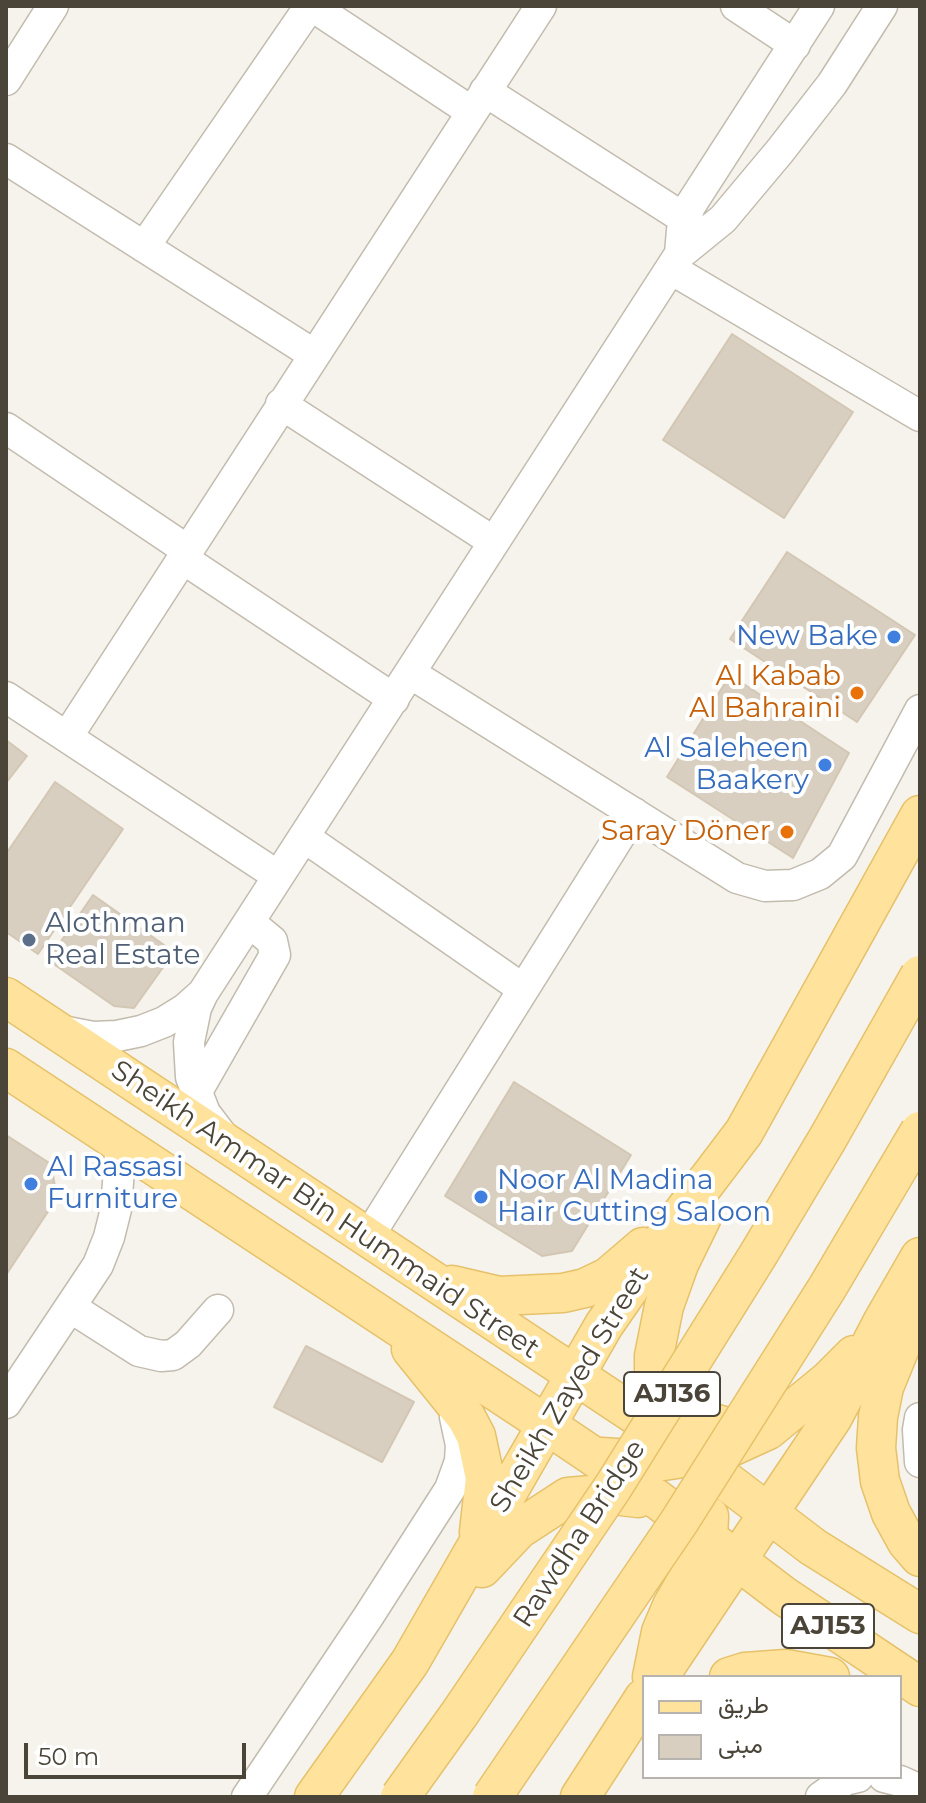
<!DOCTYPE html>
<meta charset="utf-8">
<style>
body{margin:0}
#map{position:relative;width:926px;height:1803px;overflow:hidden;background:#f6f3ec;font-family:Montserrat,Vazirmatn,sans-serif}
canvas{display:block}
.frame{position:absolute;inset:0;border:8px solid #4b4439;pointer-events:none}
.legend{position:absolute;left:642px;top:1675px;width:260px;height:104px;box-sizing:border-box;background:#fff;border:2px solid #b7b4b0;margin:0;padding:10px 14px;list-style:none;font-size:24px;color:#4b4439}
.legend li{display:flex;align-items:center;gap:16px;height:40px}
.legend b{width:40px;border:2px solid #b7b4b0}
.scale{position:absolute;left:24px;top:1743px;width:222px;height:36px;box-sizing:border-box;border:4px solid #4b4439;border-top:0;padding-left:10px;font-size:24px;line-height:28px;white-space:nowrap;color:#4b4439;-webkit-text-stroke:6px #fff;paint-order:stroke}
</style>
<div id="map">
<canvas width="926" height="1803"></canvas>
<div class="frame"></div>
<ul class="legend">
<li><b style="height:10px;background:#ffe39c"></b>طريق</li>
<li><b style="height:22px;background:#d8cfc1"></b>مبنى</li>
</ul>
<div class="scale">50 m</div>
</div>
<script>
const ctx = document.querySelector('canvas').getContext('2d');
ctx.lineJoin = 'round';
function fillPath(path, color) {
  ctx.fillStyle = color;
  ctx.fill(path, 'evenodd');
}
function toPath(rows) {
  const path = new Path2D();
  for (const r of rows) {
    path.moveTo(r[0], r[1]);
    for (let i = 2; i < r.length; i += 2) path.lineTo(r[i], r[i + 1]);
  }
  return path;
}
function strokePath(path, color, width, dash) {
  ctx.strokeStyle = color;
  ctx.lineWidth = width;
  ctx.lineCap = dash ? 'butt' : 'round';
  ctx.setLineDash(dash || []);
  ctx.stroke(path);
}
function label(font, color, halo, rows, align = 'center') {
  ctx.font = font + ' Montserrat,sans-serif';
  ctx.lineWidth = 8;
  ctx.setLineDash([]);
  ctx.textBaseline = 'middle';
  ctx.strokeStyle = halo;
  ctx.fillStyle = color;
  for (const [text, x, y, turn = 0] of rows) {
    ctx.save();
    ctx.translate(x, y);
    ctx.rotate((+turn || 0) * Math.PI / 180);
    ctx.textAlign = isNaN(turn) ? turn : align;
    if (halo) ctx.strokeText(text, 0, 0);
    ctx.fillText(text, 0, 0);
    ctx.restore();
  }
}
const building = toPath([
 [732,334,853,412,784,518,663,440,732,334],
 [787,552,915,635,857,722,730,639,787,552],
 [730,675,849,753,793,858,667,777,730,675],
 [6,740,27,756,6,783,6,740],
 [55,782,123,829,38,954,6,932,6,854,55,782],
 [93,895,174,952,134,1008,114,1006,48,960,93,895],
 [514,1082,631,1155,572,1251,542,1256,445,1196,514,1082],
 [6,1135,51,1164,57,1198,6,1275,6,1135],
 [306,1346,414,1402,382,1462,274,1407,306,1346]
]);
fillPath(building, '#d8cfc1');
strokePath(building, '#d3c7b4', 2);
const minor = toPath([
 [312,6,472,112],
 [736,6,795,45],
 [6,80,53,6],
 [485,91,685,219],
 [6,159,313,354],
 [144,247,310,6],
 [680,254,682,230,690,206,819,6],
 [671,269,920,416],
 [281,404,494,542],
 [6,428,187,550],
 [182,558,394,699],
 [410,673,737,878,765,886,793,885,820,874,842,856,920,710],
 [6,697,278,876],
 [67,737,541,6],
 [304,837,523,989],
 [62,1031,93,1037,117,1036,141,1031,164,1022,185,1009,203,993],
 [196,1093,275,955,272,941,249,922],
 [224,1138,205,1113,191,1077,189,1042,196,1008,203,993,680,254,723,219,780,151,832,84,882,6],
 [367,1239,634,813],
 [70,1307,139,1351,161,1356,173,1355,188,1344,218,1310],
 [6,1403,98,1265,109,1237,116,1209,121,1142],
 [920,1418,918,1430,920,1462],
 [884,1777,900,1781,920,1790],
 [247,1797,368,1617,450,1489,460,1461,461,1445,455,1417],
 [821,1797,845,1780,858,1777]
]);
const major = toPath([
 [6,997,667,1436,813,1547,920,1614],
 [6,1068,547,1425,658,1500,784,1596,920,1687],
 [452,1285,499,1296,563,1293,585,1288,608,1277,643,1247],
 [920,1299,884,1387,878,1417,876,1448,880,1481,891,1513,907,1542,920,1557],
 [411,1349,466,1417,476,1436,485,1478,479,1532],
 [659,1366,676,1396,703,1420,737,1430,765,1430],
 [667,1437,654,1391,654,1356,664,1306,679,1264,702,1217],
 [601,1457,663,1461,696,1456,733,1446,768,1430,829,1380,854,1355],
 [482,1568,519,1529,568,1497,603,1494,638,1498],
 [662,1672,833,1417,883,1321,920,1257],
 [652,1677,661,1632,672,1606,695,1566,708,1538,709,1516],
 [729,1677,745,1672,786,1669,830,1677],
 [314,1797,410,1662,604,1325,672,1227,744,1132,920,815],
 [580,1797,644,1698]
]);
strokePath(minor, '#c2bbae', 33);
strokePath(major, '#e6c16a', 41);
strokePath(minor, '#fff', 30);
strokePath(major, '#ffe39c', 38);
const majorBridge = toPath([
 [400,1797,460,1713,613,1487,758,1255,828,1138,920,975],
 [492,1797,679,1522,827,1288,920,1131]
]);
strokePath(majorBridge, '#e6c16a', 41, []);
strokePath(majorBridge, '#ffe39c', 38);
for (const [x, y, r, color] of [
 [894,637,8,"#3f7fe0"],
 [857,693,8,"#e8710a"],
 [825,765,8,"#3f7fe0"],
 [787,832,8,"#e8710a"],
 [29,940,8,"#5c6f8a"],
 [31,1184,8,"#3f7fe0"],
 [481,1197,8,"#3f7fe0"]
]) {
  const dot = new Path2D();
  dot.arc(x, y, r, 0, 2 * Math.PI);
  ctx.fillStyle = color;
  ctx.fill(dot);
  strokePath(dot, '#fff', 3);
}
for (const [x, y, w] of [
 [672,1394,96],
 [828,1626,92]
]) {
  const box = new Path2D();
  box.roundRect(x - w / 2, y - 22, w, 44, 6);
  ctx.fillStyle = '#fff';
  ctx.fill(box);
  strokePath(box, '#4b4439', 2);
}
label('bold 26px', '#4b4439', null, [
 ["AJ136",672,1394],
 ["AJ153",828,1626]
]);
label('28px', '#366cbe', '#fff', [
 ["New Bake",878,637],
 ["Al Saleheen",809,749],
 ["Baakery",809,781],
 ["Al Rassasi",47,1168,"left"],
 ["Furniture",47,1200,"left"],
 ["Noor Al Madina",497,1181,"left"],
 ["Hair Cutting Saloon",497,1213,"left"]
], 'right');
label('28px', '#c56008', '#fff', [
 ["Al Kabab",841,677],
 ["Al Bahraini",841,709],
 ["Saray Döner",771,832]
], 'right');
label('28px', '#4e5e75', '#fff', [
 ["Alothman",45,924],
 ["Real Estate",45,956]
], 'left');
label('28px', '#4b4439', '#fff', [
 ["Sheikh Ammar Bin Hummaid Street",325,1210,34],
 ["Sheikh Zayed Street",570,1390,-59],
 ["Rawdha Bridge",580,1534,-57]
]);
</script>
